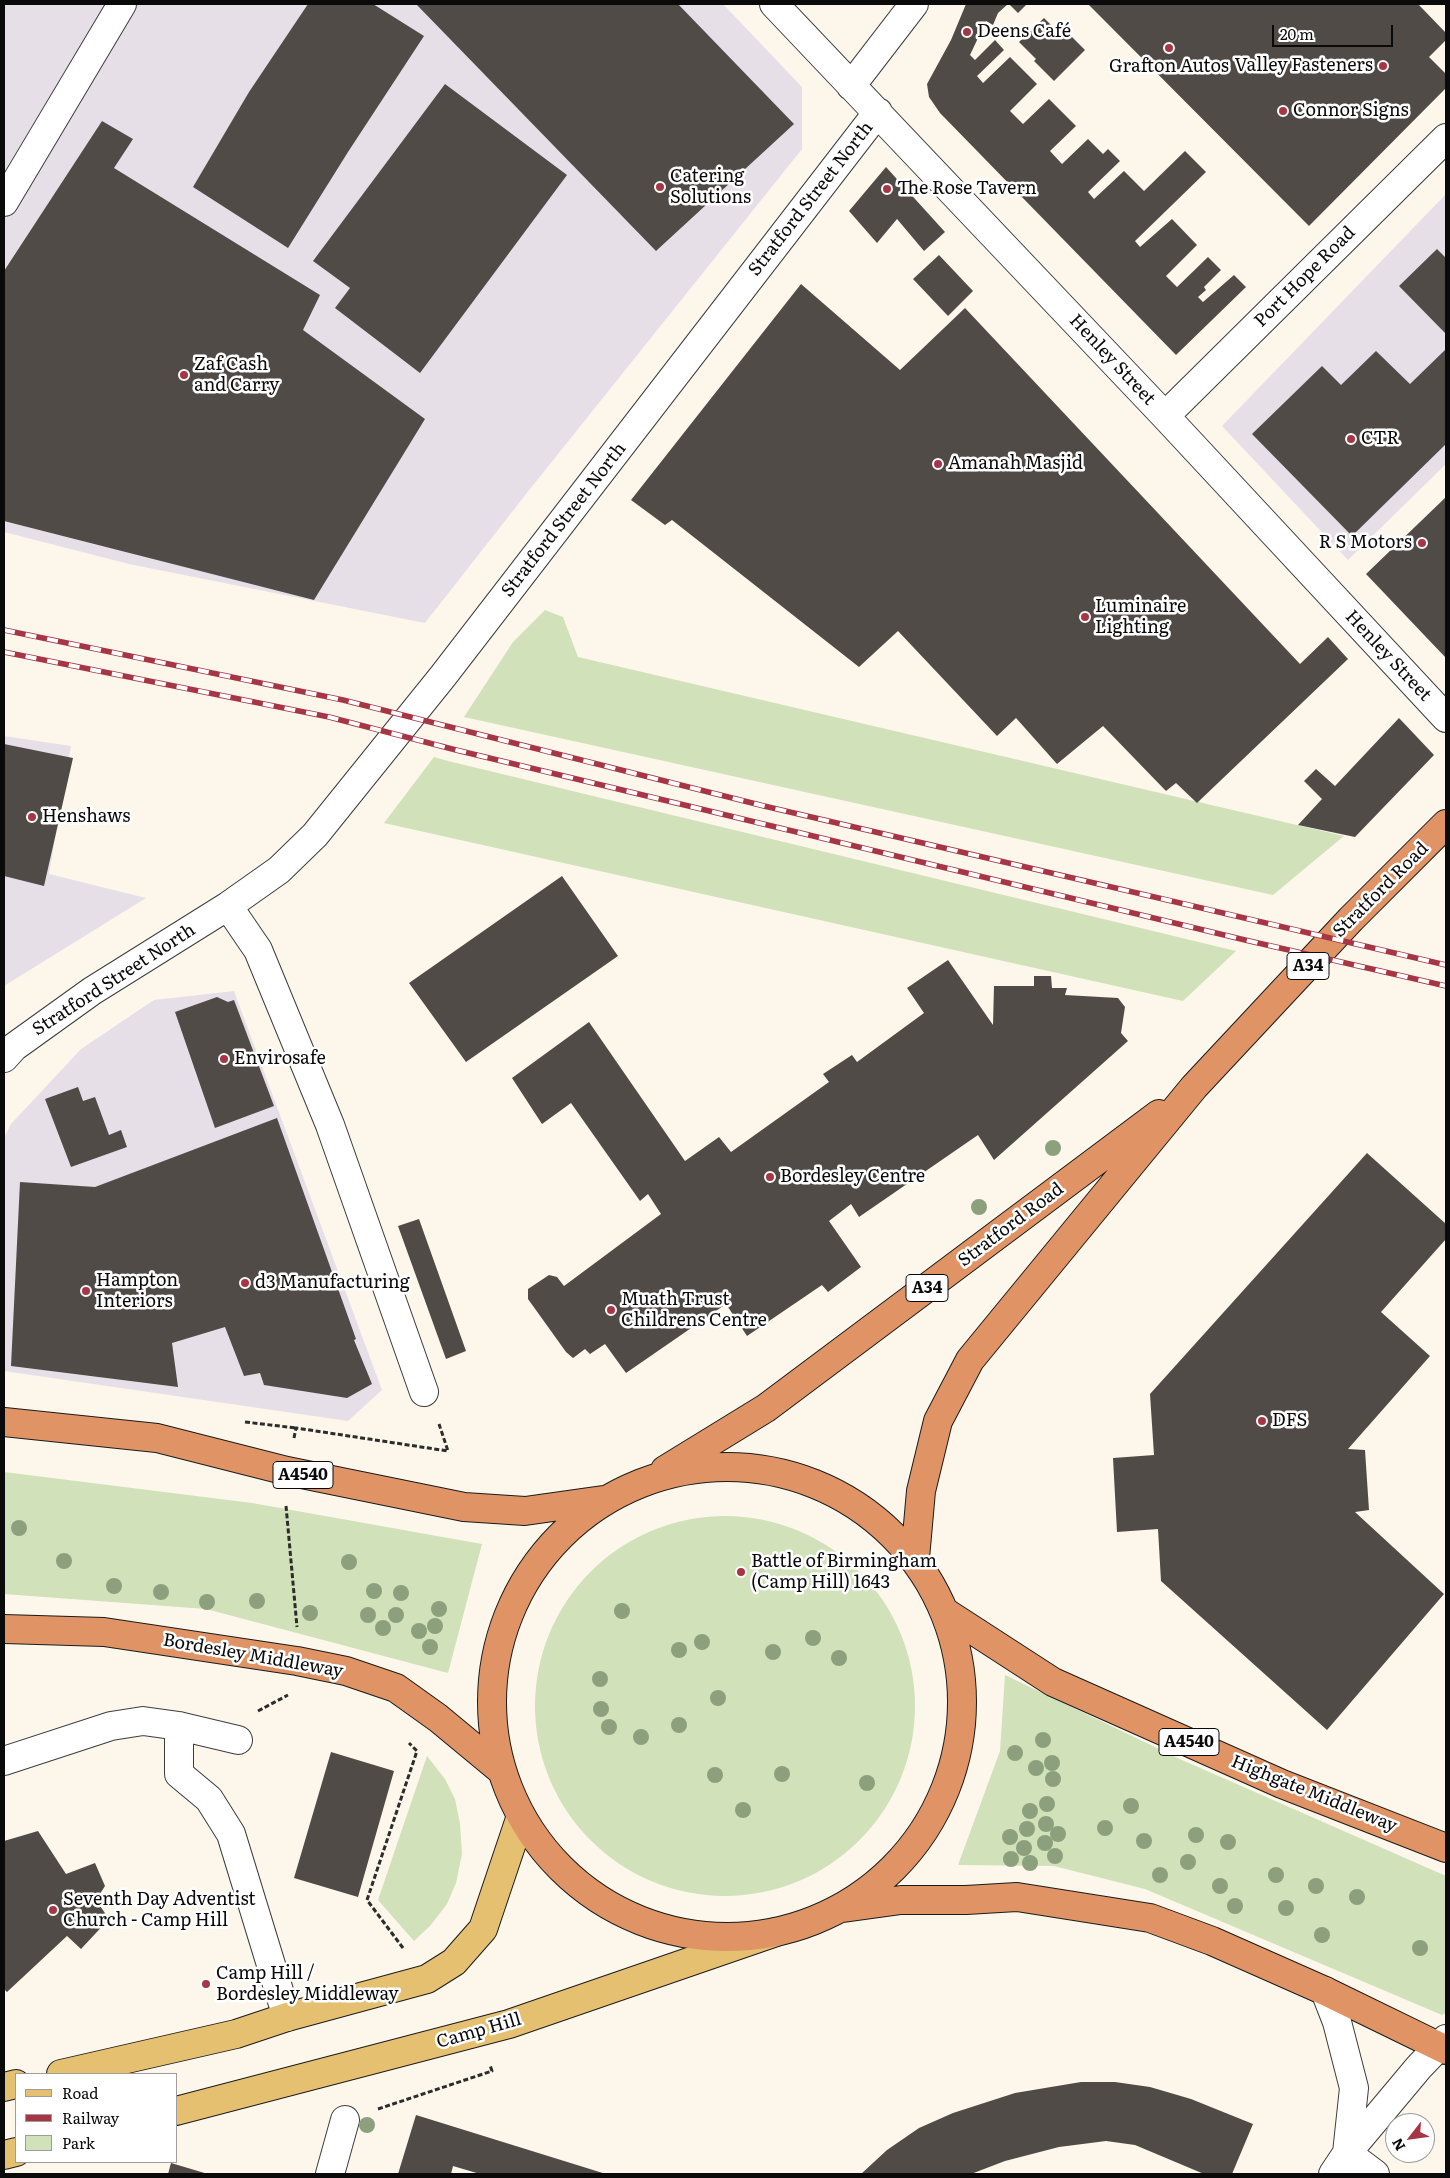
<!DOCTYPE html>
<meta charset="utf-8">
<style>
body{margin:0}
#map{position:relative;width:1450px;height:2178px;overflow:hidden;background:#fcf7ea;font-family:Literata,serif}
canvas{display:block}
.frame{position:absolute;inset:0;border:5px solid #0a0a0a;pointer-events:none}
.legend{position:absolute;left:15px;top:2073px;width:162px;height:90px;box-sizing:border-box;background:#fff;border:1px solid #9d9d9d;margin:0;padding:6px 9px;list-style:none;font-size:15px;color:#0a0a0a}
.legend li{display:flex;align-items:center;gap:10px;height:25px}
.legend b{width:25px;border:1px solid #9d9d9d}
.north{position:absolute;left:1385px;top:2113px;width:50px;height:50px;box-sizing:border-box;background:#fff;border:1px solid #9d9d9d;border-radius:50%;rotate:240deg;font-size:14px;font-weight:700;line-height:20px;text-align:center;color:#0a0a0a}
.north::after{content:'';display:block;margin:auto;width:18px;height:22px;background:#a63645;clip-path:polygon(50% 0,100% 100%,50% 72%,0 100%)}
.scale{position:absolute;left:1272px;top:25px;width:121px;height:22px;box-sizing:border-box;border:2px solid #0a0a0a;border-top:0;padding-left:6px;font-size:15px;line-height:18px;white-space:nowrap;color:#0a0a0a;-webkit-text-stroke:4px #fff;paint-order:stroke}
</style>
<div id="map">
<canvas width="1450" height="2178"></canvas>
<div class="frame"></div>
<ul class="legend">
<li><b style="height:6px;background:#e5c071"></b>Road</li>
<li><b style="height:6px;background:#a63645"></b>Railway</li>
<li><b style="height:14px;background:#d1e1b9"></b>Park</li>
</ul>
<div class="north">N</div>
<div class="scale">20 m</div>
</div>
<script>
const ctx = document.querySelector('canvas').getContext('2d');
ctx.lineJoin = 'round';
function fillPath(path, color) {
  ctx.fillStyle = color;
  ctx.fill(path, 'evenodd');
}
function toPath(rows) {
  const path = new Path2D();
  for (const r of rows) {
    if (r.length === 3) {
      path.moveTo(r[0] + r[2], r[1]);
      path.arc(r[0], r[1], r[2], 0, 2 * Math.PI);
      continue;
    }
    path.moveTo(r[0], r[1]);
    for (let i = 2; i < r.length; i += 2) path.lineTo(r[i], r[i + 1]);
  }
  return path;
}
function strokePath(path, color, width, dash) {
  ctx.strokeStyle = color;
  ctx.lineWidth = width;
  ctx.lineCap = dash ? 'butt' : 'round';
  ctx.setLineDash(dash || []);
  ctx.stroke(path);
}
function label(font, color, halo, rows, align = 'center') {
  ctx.font = font + ' Literata,serif';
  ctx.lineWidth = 5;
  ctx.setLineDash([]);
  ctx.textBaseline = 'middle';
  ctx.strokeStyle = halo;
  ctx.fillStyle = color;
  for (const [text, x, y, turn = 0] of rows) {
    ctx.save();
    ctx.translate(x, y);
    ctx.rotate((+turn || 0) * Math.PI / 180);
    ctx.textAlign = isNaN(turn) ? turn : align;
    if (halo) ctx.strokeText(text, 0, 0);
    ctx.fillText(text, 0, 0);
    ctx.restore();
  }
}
fillPath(toPath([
 [4,4,723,4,802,87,802,149,530,489,425,623,129,564,4,532],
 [1446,194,1446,464,1348,560,1222,426],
 [4,736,71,746,49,874,146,898,4,986],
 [234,991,382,1390,348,1421,4,1371,4,1138,11,1124,81,1049,154,1000]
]), '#e6dfe8');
fillPath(toPath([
 [545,610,563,617,578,657,1344,836,1273,895,464,717,513,642],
 [434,757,448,761,1236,951,1183,1001,384,823],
 [4,1472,252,1503,482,1544,448,1673,206,1609,4,1594],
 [725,1706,190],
 [1005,1675,1182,1760,1446,1876,1446,2013,1442,2015,1145,1889,1054,1866,958,1865,1000,1751],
 [427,1756,445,1779,455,1799,460,1824,462,1854,456,1883,447,1904,430,1926,414,1941,378,1900]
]), '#d1e1b9');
fillPath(toPath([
 [308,4,373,4,424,36,348,152,288,248,193,187,249,92],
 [416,4,678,4,794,124,656,251],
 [966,4,1008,4,998,13,993,25,986,21,970,55,975,60,995,40,1004,50,977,76,983,83,1010,57,1037,84,1010,111,1023,124,1049,99,1076,126,1050,151,1062,164,1088,139,1103,154,1108,149,1120,161,1088,192,1094,199,1124,171,1144,191,1185,151,1206,172,1135,241,1140,247,1172,219,1197,245,1166,276,1177,287,1208,257,1221,270,1204,287,1206,290,1198,297,1203,302,1234,275,1246,287,1176,355,940,113,929,97,927,84,951,40],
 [1009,4,1027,4,1018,13],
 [1088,4,1418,4,1446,33,1446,40,1429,57,1446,74,1446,88,1309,226],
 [1044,18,1061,35,1065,30,1085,50,1054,81,1034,61,1036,59,1019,42],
 [445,84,567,175,420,373,335,308,350,288,313,261],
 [102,121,133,139,114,168,320,295,303,330,425,419,314,600,4,521,4,271],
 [886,167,945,232,924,251,897,219,877,243,849,211],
 [1437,249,1446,258,1446,334,1399,286],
 [939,255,973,291,948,316,913,279],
 [801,284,900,370,965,308,1300,664,1328,637,1348,659,1197,803,1176,783,1166,791,1103,726,1057,764,1016,718,997,736,898,631,859,667,672,520,665,525,631,500],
 [1446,349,1446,444,1352,536,1252,434,1322,366,1341,385,1376,351,1410,384],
 [1446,497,1446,658,1366,574],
 [1399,718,1434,755,1355,837,1298,825,1322,799,1304,781,1316,769,1335,786],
 [4,744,73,758,44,886,4,876],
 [562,876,618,956,466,1062,409,983],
 [948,960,993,1025,994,986,1034,986,1034,976,1051,976,1052,988,1067,988,1065,995,1118,998,1125,1007,1121,1033,1128,1041,994,1160,978,1135,859,1217,851,1204,829,1221,861,1267,828,1292,822,1285,747,1336,726,1304,626,1373,605,1344,590,1354,585,1349,573,1358,566,1352,528,1299,528,1289,549,1275,557,1277,564,1286,661,1214,648,1194,640,1201,571,1103,542,1124,512,1078,589,1022,685,1161,719,1137,731,1152,829,1082,823,1074,852,1055,857,1062,924,1013,907,988],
 [217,997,228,1002,234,1000,274,1106,215,1128,175,1012],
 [78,1087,83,1101,95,1097,109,1135,121,1130,127,1147,71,1167,45,1099],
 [277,1118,356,1339,354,1340,372,1384,347,1398,264,1385,260,1373,244,1376,225,1327,172,1343,178,1387,11,1366,20,1182,95,1187],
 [1367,1153,1446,1224,1446,1239,1381,1312,1430,1356,1348,1449,1365,1450,1369,1510,1355,1512,1444,1594,1327,1730,1161,1581,1158,1529,1117,1532,1113,1458,1154,1455,1150,1394],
 [419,1219,466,1351,446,1359,398,1226],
 [331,1752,394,1771,358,1897,294,1878],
 [38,1831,66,1874,95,1863,105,1886,96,1900,109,1919,81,1949,67,1936,7,1992,4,1989,4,1841],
 [1081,2082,1115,2082,1150,2087,1191,2099,1253,2124,1232,2174,1204,2174,1135,2145,1106,2141,1059,2147,1005,2161,971,2174,861,2174,887,2150,919,2128,953,2113,1015,2093],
 [416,2115,606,2174,480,2174,453,2166,451,2174,398,2174],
 [171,2163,208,2174,168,2174]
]), '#514b48');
const minor = toPath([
 [774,4,1165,416,1446,718],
 [851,86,914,4],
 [4,202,122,4],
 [1165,416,1446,138],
 [228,906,258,950,330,1125,424,1392],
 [4,1058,14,1047,92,991,228,906,279,870,315,835,443,676,878,112],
 [179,1726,179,1774,209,1799,231,1834,287,2017],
 [4,1761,111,1726,143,1721,179,1726,238,1740],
 [1325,1991,1337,2022,1354,2088,1347,2153,1333,2174],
 [1347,2153,1419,2067,1446,2039],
 [1347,2153,1375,2174],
 [330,2174,345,2120]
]);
const major = toPath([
 [61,2074,236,2034,287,2017,427,1979,454,1962,483,1929,521,1816],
 [4,2087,16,2084],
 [176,2111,509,2024,776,1932],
 [4,2155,16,2152]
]);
const highway = toPath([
 [4,1422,157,1438,287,1471,464,1507,525,1511,603,1500],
 [727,1702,235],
 [665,1470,766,1408,1159,1114],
 [915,1558,921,1491,938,1421,970,1360,1194,1087,1351,919,1446,824],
 [945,1612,1053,1682,1282,1784,1446,1848],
 [4,1629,104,1632,297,1661,346,1671,396,1688,438,1718,502,1771],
 [843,1908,901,1900,966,1900,1017,1897,1150,1918,1212,1941,1325,1991,1446,2050]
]);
strokePath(minor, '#3d3d3d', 30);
strokePath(major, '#1b1b1b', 30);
strokePath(highway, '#1b1b1b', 30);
strokePath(toPath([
 [245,1422,296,1428],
 [294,1438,296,1428,448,1451,439,1424],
 [286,1506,297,1627],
 [258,1711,288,1695],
 [403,1948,367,1900,417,1751,409,1743],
 [378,2109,492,2071,490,2065]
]), '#2c2c2c', 3, [5, 2.5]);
strokePath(minor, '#fff', 28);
strokePath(major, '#e5c071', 28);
strokePath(highway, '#e09365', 28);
const rail = toPath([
 [4,630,343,700,764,806,1446,965],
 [4,652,329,717,456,750,1245,940,1446,986]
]);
strokePath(rail, '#a63645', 5.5);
strokePath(rail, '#fff', 4, [11]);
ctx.fillStyle = '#8da07d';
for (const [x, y] of [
 [1053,1148],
 [979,1207],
 [19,1528],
 [64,1561],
 [349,1562],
 [114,1586],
 [374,1591],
 [161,1592],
 [401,1593],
 [257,1601],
 [207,1602],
 [439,1609],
 [622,1611],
 [310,1613],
 [368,1615],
 [396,1615],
 [435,1626],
 [383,1628],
 [419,1631],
 [813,1638],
 [702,1642],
 [430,1647],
 [679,1650],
 [773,1652],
 [839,1658],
 [600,1679],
 [718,1698],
 [601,1709],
 [679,1725],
 [609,1727],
 [641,1737],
 [1043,1740],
 [1015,1753],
 [1052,1763],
 [1036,1768],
 [782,1774],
 [715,1775],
 [1053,1779],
 [867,1783],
 [1047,1804],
 [1131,1806],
 [743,1810],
 [1030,1811],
 [1046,1824],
 [1105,1828],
 [1027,1829],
 [1058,1834],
 [1196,1835],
 [1010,1837],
 [1144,1841],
 [1228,1842],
 [1045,1843],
 [1024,1848],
 [1055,1856],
 [1011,1859],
 [1188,1862],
 [1030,1863],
 [1160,1875],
 [1276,1875],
 [1220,1886],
 [1316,1886],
 [1357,1897],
 [1235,1906],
 [1286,1908],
 [1322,1935],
 [1420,1948],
 [367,2125]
]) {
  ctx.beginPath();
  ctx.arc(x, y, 8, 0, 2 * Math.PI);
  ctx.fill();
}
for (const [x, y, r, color] of [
 [967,32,5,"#a63645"],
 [1169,48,5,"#a63645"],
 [1383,66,5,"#a63645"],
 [1283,111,5,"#a63645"],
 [660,187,5,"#a63645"],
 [887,189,5,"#a63645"],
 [184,375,5,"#a63645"],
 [1351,439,5,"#a63645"],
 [938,464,5,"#a63645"],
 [1422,543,5,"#a63645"],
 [1085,617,5,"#a63645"],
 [32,817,5,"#a63645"],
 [224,1059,5,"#a63645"],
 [770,1177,5,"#a63645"],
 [245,1283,5,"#a63645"],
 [86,1291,5,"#a63645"],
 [611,1310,5,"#a63645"],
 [1262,1421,5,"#a63645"],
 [741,1572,5,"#a63645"],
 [53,1910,5,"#a63645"],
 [206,1984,5,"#a63645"]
]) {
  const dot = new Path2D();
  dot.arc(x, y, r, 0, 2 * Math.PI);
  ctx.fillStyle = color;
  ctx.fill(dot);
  strokePath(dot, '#fff', 2);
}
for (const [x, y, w] of [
 [1308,966,42],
 [927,1288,42],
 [303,1475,60],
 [1189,1742,60]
]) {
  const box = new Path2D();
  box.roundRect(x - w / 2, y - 13.5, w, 27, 4);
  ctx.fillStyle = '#fff';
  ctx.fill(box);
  strokePath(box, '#0a0a0a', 1);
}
label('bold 16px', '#0a0a0a', null, [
 ["A34",1308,966],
 ["A34",927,1288],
 ["A4540",303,1475],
 ["A4540",1189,1742]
]);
label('18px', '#0a0a0a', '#fff', [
 ["Deens Café",977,32],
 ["Valley Fasteners",1373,66,"right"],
 ["Grafton Autos",1169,67,"center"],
 ["Connor Signs",1293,111],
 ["Catering",670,177],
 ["Solutions",670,198],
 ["The Rose Tavern",897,189],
 ["Zaf Cash",194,365],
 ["and Carry",194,386],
 ["CTR",1361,439],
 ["Amanah Masjid",948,464],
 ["R S Motors",1412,543,"right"],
 ["Luminaire",1095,607],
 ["Lighting",1095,628],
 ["Henshaws",42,817],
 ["Envirosafe",234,1059],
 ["Bordesley Centre",780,1177],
 ["Hampton",96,1281],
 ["Interiors",96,1302],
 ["d3 Manufacturing",255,1283],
 ["Muath Trust",621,1300],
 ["Childrens Centre",621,1321],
 ["DFS",1272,1421],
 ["Battle of Birmingham",751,1562],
 ["(Camp Hill) 1643",751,1583],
 ["Seventh Day Adventist",63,1900],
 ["Church - Camp Hill",63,1921],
 ["Camp Hill /",216,1974],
 ["Bordesley Middleway",216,1995]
], 'left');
label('18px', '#0a0a0a', '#fff', [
 ["Stratford Street North",811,199,-52],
 ["Port Hope Road",1305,277,-45],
 ["Henley Street",1112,360,47],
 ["Stratford Street North",564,520,-52],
 ["Henley Street",1388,656,47],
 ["Stratford Road",1381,890,-45],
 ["Stratford Street North",114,980,-33],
 ["Stratford Road",1011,1225,-37],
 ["Bordesley Middleway",253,1656,10],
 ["Highgate Middleway",1314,1794,22],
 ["Camp Hill",479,2031,-16]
]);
</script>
